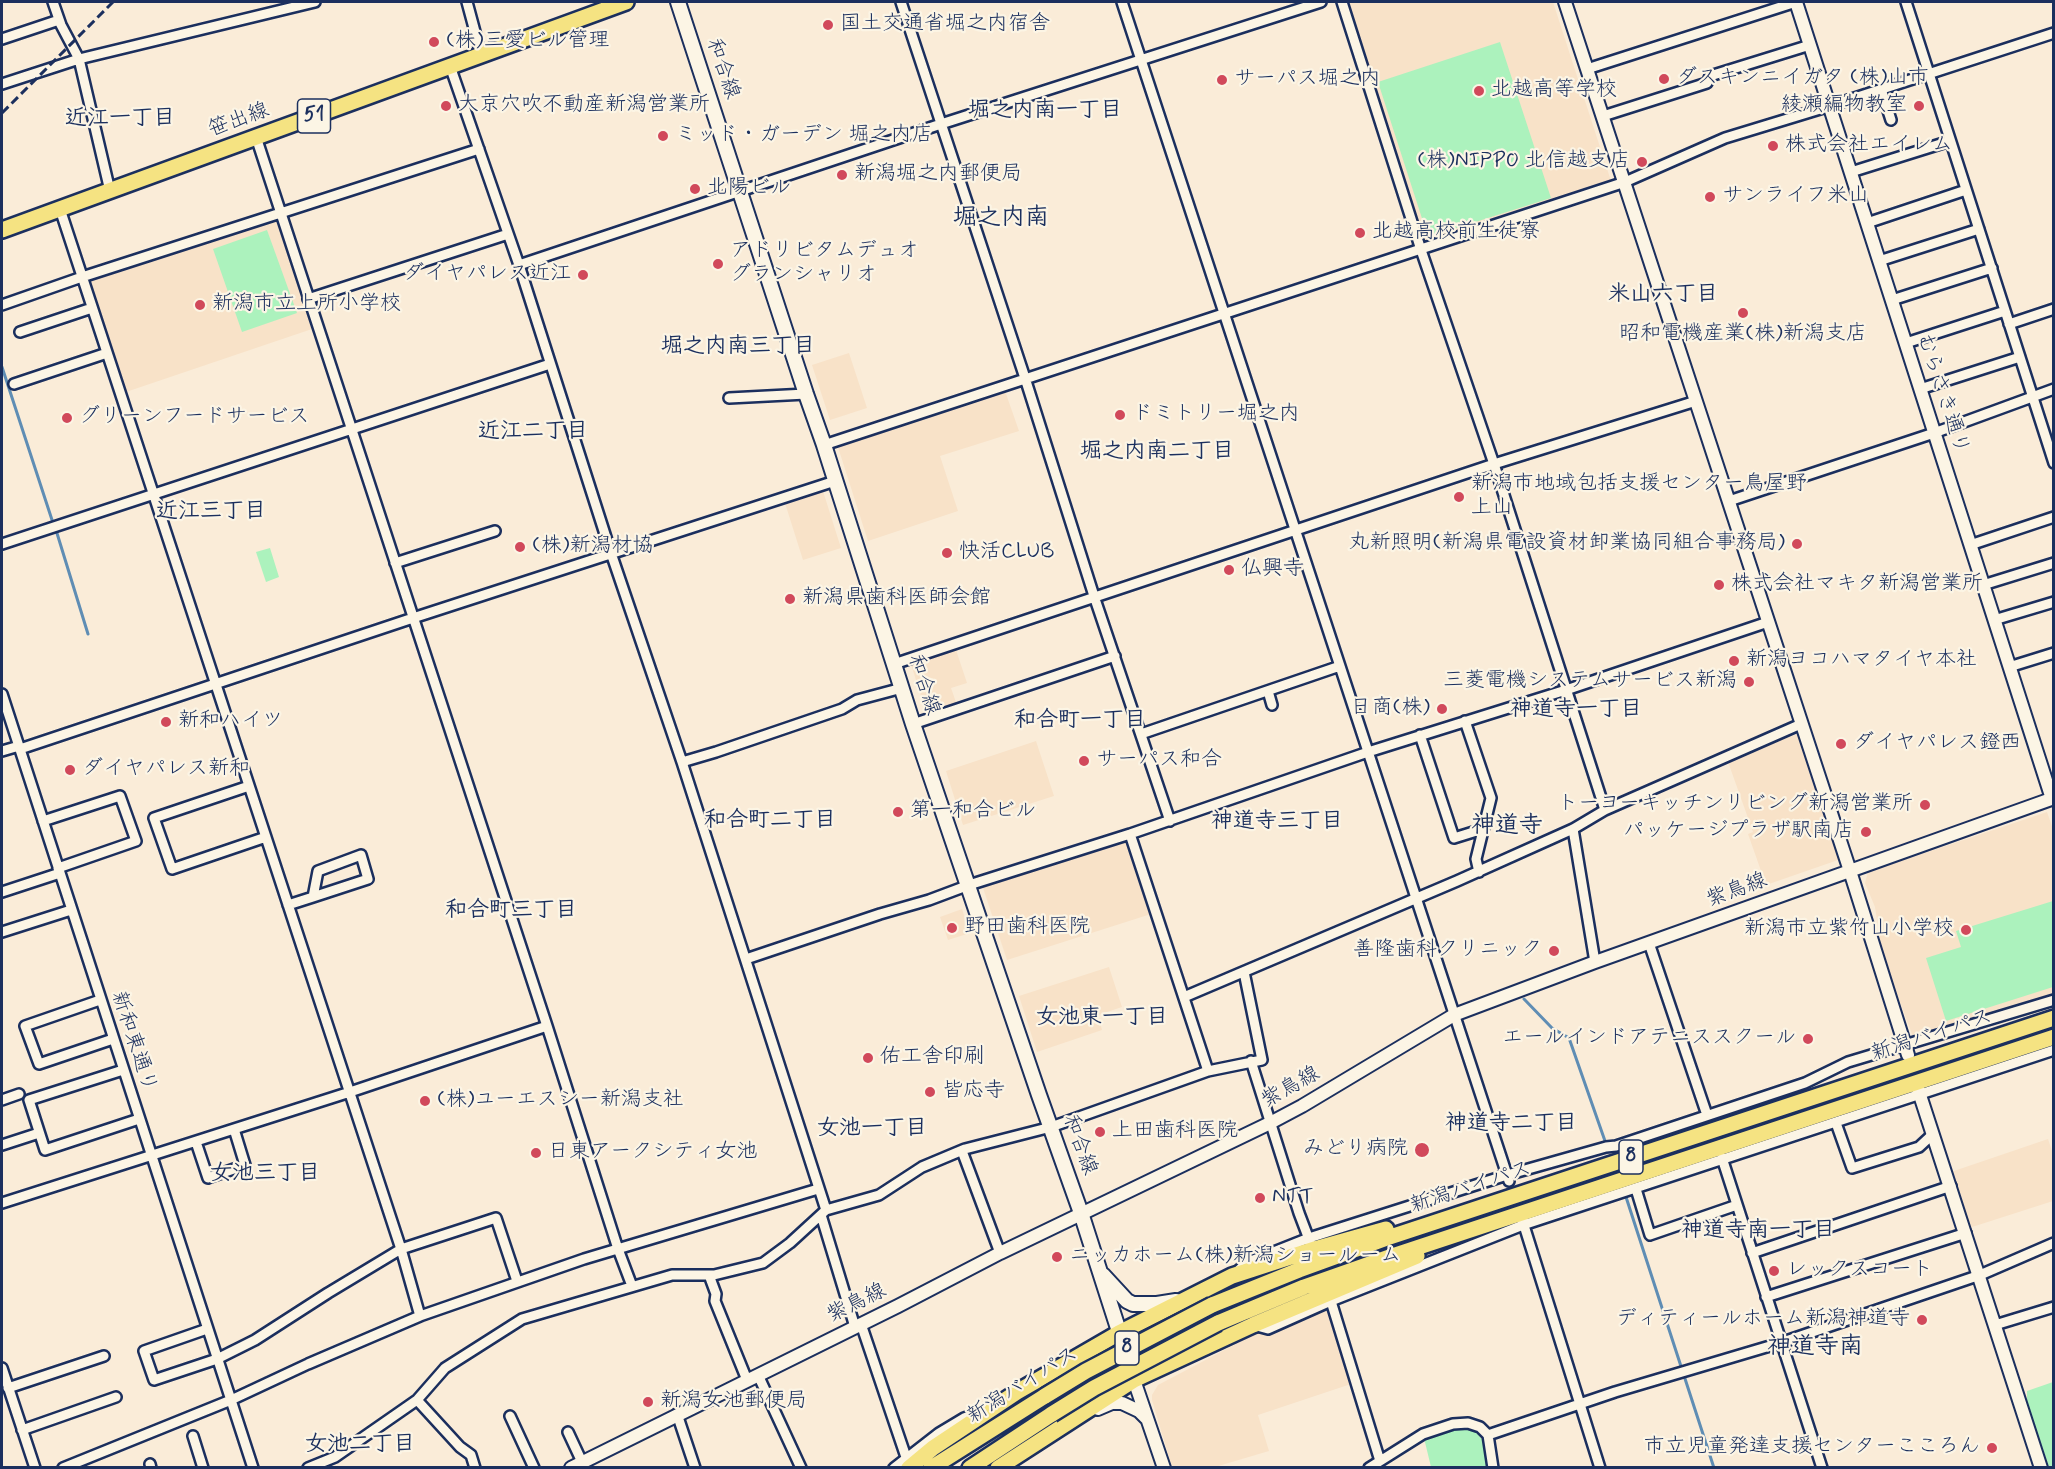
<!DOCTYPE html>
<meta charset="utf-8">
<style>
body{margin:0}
#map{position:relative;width:2055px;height:1469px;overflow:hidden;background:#faecd8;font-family:Mynerve,sans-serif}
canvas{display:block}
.frame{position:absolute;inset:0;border:3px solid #1b2f5e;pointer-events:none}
</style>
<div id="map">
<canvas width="2055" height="1469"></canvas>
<div class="frame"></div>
</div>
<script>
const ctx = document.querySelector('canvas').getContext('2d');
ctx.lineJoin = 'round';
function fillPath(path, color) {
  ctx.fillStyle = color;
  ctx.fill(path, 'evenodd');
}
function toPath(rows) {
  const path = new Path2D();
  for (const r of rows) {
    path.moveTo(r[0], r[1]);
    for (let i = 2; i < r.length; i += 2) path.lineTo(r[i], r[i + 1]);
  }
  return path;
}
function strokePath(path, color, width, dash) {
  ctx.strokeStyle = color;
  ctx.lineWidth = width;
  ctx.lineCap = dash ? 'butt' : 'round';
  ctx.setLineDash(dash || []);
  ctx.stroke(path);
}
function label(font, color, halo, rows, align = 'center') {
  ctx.font = font + ' Mynerve,"Klee One",sans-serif';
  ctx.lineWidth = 4.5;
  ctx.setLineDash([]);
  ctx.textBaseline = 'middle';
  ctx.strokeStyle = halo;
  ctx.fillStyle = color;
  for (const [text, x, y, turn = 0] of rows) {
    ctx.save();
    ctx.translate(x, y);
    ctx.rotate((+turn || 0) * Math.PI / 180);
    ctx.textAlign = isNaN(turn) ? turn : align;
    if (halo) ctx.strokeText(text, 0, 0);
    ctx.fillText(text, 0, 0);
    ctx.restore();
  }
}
fillPath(toPath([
 [1346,2,1553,2,1611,181,1424,245],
 [273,219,278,222,312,329,123,393,87,280],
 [849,353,867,408,830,420,812,365],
 [1004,388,1019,431,940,456,958,511,868,541,837,444],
 [822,488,841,548,803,560,784,500],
 [955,647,967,683,951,688,957,705,927,715,910,661],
 [1798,734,1841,859,1766,885,1748,834,1753,832,1727,759],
 [1036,741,1054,796,963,825,946,771],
 [2047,812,2054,832,2053,994,1913,1037,1882,954,1875,907,1865,883,1868,872],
 [1126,838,1151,914,1007,960,982,885],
 [962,909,970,933,948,940,940,917],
 [1109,967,1122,1007,1098,1015,1102,1030,1037,1052,1019,996],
 [2048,1139,2053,1154,2053,1201,1969,1228,1951,1172],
 [1330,1306,1351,1384,1258,1415,1269,1451,1215,1467,1172,1467,1152,1400,1152,1395,1158,1385,1253,1335]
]), '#f8e2c8');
fillPath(toPath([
 [1500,42,1551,198,1428,237,1378,82],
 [267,230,297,313,242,332,213,249],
 [270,548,279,577,266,582,256,552],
 [2053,901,2053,987,1946,1021,1926,958,1961,947,1956,931],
 [2053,1382,2054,1467,2049,1467,2027,1403,2027,1391],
 [1468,1427,1476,1432,1485,1443,1487,1467,1431,1467,1424,1438,1453,1429]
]), '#acf2bd');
strokePath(toPath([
 [2,367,53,523],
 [56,530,88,634],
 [1524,999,1552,1028,1569,1038,1605,1141],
 [1626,1197,1714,1468]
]), '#5f8db4', 3);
strokePath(toPath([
 [1509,1181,1521,1217]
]), '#cdc6c0', 9, [9, 4.5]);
const minor = toPath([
 [53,2,61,25,79,59,110,191],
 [467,2,481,54],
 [901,2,1025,378,1094,596,1170,821],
 [1122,2,1509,1181],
 [1342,2,1421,250,1494,464,1605,810],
 [1906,2,2054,463],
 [2,39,59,20],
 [450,66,519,265,611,553,682,762,826,1210],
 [1587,69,1796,2],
 [2,84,79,59,315,2],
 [1881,89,1891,120],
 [1603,116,1707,83,1710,76,1810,45],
 [256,137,547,1026,618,1249,632,1286],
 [1851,172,1950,141],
 [60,209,401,1249,420,1316],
 [1867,223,1966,190],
 [1879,261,1979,229],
 [519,265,941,124,1321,2],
 [308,299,508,234],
 [1892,300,1992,268],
 [2,305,82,277,479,149],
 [2009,324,2054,309],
 [20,332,92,308],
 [1906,343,2005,311],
 [14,384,107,353],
 [1920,389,2020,357],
 [729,398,806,394],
 [824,445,1625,182,1725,138,1830,106,2054,33],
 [1729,501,1934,433,2054,389],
 [2,544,550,364],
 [1970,545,2054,517],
 [395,563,495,531],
 [1983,585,2054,563],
 [1994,620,2054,602],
 [894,664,1494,464,1696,401],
 [2009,667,2054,653],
 [1268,691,1272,705],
 [2,694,253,1468],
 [1465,721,1491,798,1476,859,1479,872],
 [913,724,1115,656],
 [1141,734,1340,666],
 [1420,735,1454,838,1483,829],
 [20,749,413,618,835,481],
 [2,751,19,746],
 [682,762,716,752,842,709,857,700,902,688],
 [249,786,154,818,172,869,266,837],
 [43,821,120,796,136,841,58,868],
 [1573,829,1595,962],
 [1130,834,1208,1071],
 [2,892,60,873],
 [288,905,313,897,368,879,361,855,318,871,313,897],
 [2,932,71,910],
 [1649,943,1707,1115],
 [746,959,880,914,929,900,969,885,1130,834,1368,752,1566,690,1768,622],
 [1184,997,1457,881,1573,829,1605,810,1801,724],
 [100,1000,25,1026,39,1064,113,1039],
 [1251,1061,1299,1213,1310,1242],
 [123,1070,29,1100,45,1150,139,1119],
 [2,1100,19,1094],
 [1836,1123,1852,1168,1919,1147,1933,1134],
 [196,1142,208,1178,245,1165,234,1129],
 [2,1145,39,1133],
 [962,1151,1000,1253],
 [1722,1158,1822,1468],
 [1636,1189,1650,1235,1737,1205],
 [2,1203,350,1092,547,1026],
 [821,1215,855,1327],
 [1522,1219,1600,1468],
 [1752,1253,1951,1186],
 [1238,1271,1246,1263,1309,1238,1507,1175,1606,1147,1616,1146,1805,1083,1848,1062,2054,1000],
 [709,1275,716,1294,715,1301,747,1380],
 [1766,1297,1966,1233],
 [1330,1298,1380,1461],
 [861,1324,908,1463],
 [1253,1325,1268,1329,1331,1301,1523,1225,2054,1050],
 [1995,1325,2054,1307],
 [207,1329,144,1351,154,1380,217,1359,255,1340,328,1293,401,1249,496,1218,517,1281],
 [2,1368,35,1468],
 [758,1375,801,1468],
 [8,1388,104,1356],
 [417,1400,460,1447,471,1455,475,1468],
 [677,1414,695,1468],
 [510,1416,534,1468],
 [22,1430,116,1397],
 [568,1432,582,1462],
 [1488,1435,1615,1392,1780,1343,1980,1275,2054,1243],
 [193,1436,203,1468],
 [150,1464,151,1468],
 [63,1468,231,1400,308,1364,420,1316,584,1259,818,1189],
 [308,1468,335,1457,417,1400,445,1368,522,1319,672,1275,714,1275,763,1263,790,1243,826,1210,879,1195,922,1167,965,1149,1051,1127,1208,1071,1262,1060,1244,972],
 [894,1468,939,1433,964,1418,975,1414],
 [1369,1468,1423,1434,1453,1424,1468,1423,1480,1427,1488,1435,1493,1468]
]);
const tertiary = toPath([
 [1565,2,1850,871,1908,1055],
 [1796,2,2052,799],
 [1918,1089,2041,1468],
 [1134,1380,1164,1468],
 [1098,1409,1112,1403,1122,1403,1139,1411,1146,1418],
 [571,1468,898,1306,1000,1253,1270,1123,1302,1106,1454,1015,1595,962,2054,798]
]);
const secondary = toPath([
 [678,2,806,394,824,445,913,724,1039,1095,1081,1213,1134,1378],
 [1103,1275,1127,1301,1133,1304,1157,1304,1176,1301]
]);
const primary = toPath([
 [2,230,626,2]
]);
const trunk = toPath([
 [1212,1305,1299,1270,1387,1238,2054,1018],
 [1218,1323,1304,1287,1392,1256,2054,1037],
 [1119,1333,1130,1342,1138,1346,1171,1352],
 [909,1468,933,1448,1017,1392,1119,1333,1232,1276,1318,1248,1386,1229],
 [931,1468,1045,1396],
 [970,1468,1052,1414],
 [998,1468,1134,1380,1253,1325,1417,1256]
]);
strokePath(minor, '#1b2f5e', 14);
strokePath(tertiary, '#1b2f5e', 16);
strokePath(secondary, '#1b2f5e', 18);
strokePath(primary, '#1b2f5e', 20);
strokePath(trunk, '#1b2f5e', 20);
strokePath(minor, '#fcf5e5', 9);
strokePath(tertiary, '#fcf5e5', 12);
strokePath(secondary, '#fcf5e5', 14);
strokePath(primary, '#f5e382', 15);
strokePath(trunk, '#f5e382', 15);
strokePath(toPath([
 [2,113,113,2]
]), '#1b2f5e', 3, [9, 4.5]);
const trunkBridge = toPath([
 [1045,1396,1086,1371,1212,1305],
 [1052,1414,1094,1388,1218,1323]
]);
strokePath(trunkBridge, '#1b2f5e', 20, []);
strokePath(trunkBridge, '#f5e382', 15);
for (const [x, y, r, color] of [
 [828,25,6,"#d1495b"],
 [434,42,6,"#d1495b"],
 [1664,79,6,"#d1495b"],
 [1222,80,6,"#d1495b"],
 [1479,91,6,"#d1495b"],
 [446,106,6,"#d1495b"],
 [1919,106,6,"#d1495b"],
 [663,136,6,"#d1495b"],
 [1773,146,6,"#d1495b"],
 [1642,162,6,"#d1495b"],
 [842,175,6,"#d1495b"],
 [695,189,6,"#d1495b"],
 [1710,197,6,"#d1495b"],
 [1360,233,6,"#d1495b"],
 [718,264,6,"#d1495b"],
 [583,275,6,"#d1495b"],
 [200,305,6,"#d1495b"],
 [1743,313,6,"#d1495b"],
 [1120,415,6,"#d1495b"],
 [67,418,6,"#d1495b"],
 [1459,497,6,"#d1495b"],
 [1797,544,6,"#d1495b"],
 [520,547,6,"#d1495b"],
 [947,553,6,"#d1495b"],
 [1229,570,6,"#d1495b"],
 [1719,585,6,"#d1495b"],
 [790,599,6,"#d1495b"],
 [1734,661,6,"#d1495b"],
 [1749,682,6,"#d1495b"],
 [1442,709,6,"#d1495b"],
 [166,722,6,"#d1495b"],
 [1841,744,6,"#d1495b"],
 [1084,761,6,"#d1495b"],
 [70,770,6,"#d1495b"],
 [1925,805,6,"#d1495b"],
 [898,812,6,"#d1495b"],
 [1866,832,6,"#d1495b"],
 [952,928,6,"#d1495b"],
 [1966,930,6,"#d1495b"],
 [1554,951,6,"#d1495b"],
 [1808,1039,6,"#d1495b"],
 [868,1058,6,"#d1495b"],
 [930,1092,6,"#d1495b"],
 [425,1101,6,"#d1495b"],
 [1100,1132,6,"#d1495b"],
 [1422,1150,8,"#d1495b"],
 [536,1153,6,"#d1495b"],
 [1260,1198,6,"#d1495b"],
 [1057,1257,6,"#d1495b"],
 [1774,1271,6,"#d1495b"],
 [1922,1320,6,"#d1495b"],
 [648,1402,6,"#d1495b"],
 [1992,1448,6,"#d1495b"]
]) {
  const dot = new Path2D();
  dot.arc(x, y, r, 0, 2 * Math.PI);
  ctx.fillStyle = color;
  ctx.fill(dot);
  strokePath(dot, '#fcf5e5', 2);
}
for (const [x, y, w] of [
 [314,116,33],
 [1631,1157,24],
 [1127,1348,24]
]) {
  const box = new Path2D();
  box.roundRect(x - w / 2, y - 17, w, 34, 4.5);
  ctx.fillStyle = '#fcf5e5';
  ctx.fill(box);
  strokePath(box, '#1b2f5e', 1.5);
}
label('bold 20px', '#1b2f5e', null, [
 ["51",314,116],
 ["8",1631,1157],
 ["8",1127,1348]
]);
label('21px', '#1b2f5e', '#fcf5e5', [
 ["国土交通省堀之内宿舎",840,25],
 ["(株)三愛ビル管理",446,42],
 ["ダスキンニイガタ (株)山市",1676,79],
 ["サーパス堀之内",1234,80],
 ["北越高等学校",1491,91],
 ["大京穴吹不動産新潟営業所",458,106],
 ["綾瀬編物教室",1907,106,"right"],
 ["ミッド・ガーデン 堀之内店",675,136],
 ["株式会社エイレム",1785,146],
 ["(株)NIPPO 北信越支店",1630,162,"right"],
 ["新潟堀之内郵便局",854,175],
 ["北陽ビル",707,189],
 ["サンライフ米山",1722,197],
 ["北越高校前生徒寮",1372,233],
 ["アドリビタムデュオ",730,252],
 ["グランシャリオ",730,276],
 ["ダイヤパレス近江",571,275,"right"],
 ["新潟市立上所小学校",212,305],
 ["昭和電機産業(株)新潟支店",1743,335,"center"],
 ["ドミトリー堀之内",1132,415],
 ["グリーンフードサービス",79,418],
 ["新潟市地域包括支援センター鳥屋野",1471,485],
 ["上山",1471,509],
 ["丸新照明(新潟県電設資材卸業協同組合事務局)",1785,544,"right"],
 ["(株)新潟材協",532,547],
 ["快活CLUB",959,553],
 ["仏興寺",1241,570],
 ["株式会社マキタ新潟営業所",1731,585],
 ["新潟県歯科医師会館",802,599],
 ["新潟ヨコハマタイヤ本社",1746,661],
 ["三菱電機システムサービス新潟",1737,682,"right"],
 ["日商(株)",1430,709,"right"],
 ["新和ハイツ",178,722],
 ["ダイヤパレス鐙西",1853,744],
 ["サーパス和合",1096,761],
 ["ダイヤパレス新和",82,770],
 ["トーヨーキッチンリビング新潟営業所",1913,805,"right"],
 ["第一和合ビル",910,812],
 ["パッケージプラザ駅南店",1854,832,"right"],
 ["野田歯科医院",964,928],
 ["新潟市立紫竹山小学校",1954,930,"right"],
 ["善隆歯科クリニック",1542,951,"right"],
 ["エールインドアテニススクール",1796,1039,"right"],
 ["佑工舎印刷",880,1058],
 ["皆応寺",942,1092],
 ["(株)ユーエスシー新潟支社",437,1101],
 ["上田歯科医院",1112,1132],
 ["みどり病院",1408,1150,"right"],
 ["日東アークシティ女池",548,1153],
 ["NTT",1272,1198],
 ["ニッカホーム(株)新潟ショールーム",1069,1257],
 ["レックスコート",1786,1271],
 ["ディティールホーム新潟神道寺",1910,1320,"right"],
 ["新潟女池郵便局",660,1402],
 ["市立児童発達支援センターこころん",1980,1448,"right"]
], 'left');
label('21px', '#1b2f5e', '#fcf5e5', [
 ["和合線",722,69,71],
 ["笹出線",239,121,-20],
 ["むらさき通り",1942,394,72],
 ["和合線",923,685,72],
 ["紫鳥線",1737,891,-20],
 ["新潟バイパス",1932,1036,-18],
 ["新和東通り",133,1042,72],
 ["紫鳥線",1291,1088,-29],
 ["和合線",1079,1145,70],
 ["新潟バイパス",1471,1188,-18],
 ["紫鳥線",857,1304,-26],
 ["新潟バイパス",1023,1386,-32]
]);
label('bold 22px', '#1b2f5e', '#fcf5e5', [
 ["堀之内南一丁目",1045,111],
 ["近江一丁目",120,119],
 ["米山六丁目",1663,295],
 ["堀之内南三丁目",738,347],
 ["近江二丁目",533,432],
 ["堀之内南二丁目",1157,452],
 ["近江三丁目",211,512],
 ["神道寺一丁目",1576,710],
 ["和合町一丁目",1080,721],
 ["和合町二丁目",770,821],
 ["神道寺三丁目",1277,822],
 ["和合町三丁目",511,911],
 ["女池東一丁目",1102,1018],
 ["神道寺二丁目",1511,1124],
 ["女池一丁目",872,1129],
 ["女池三丁目",265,1174],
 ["神道寺南一丁目",1758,1231],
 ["女池二丁目",360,1445]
]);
label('bold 24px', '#1b2f5e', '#fcf5e5', [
 ["堀之内南",1001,219],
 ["神道寺",1507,827],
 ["神道寺南",1815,1348]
]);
</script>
